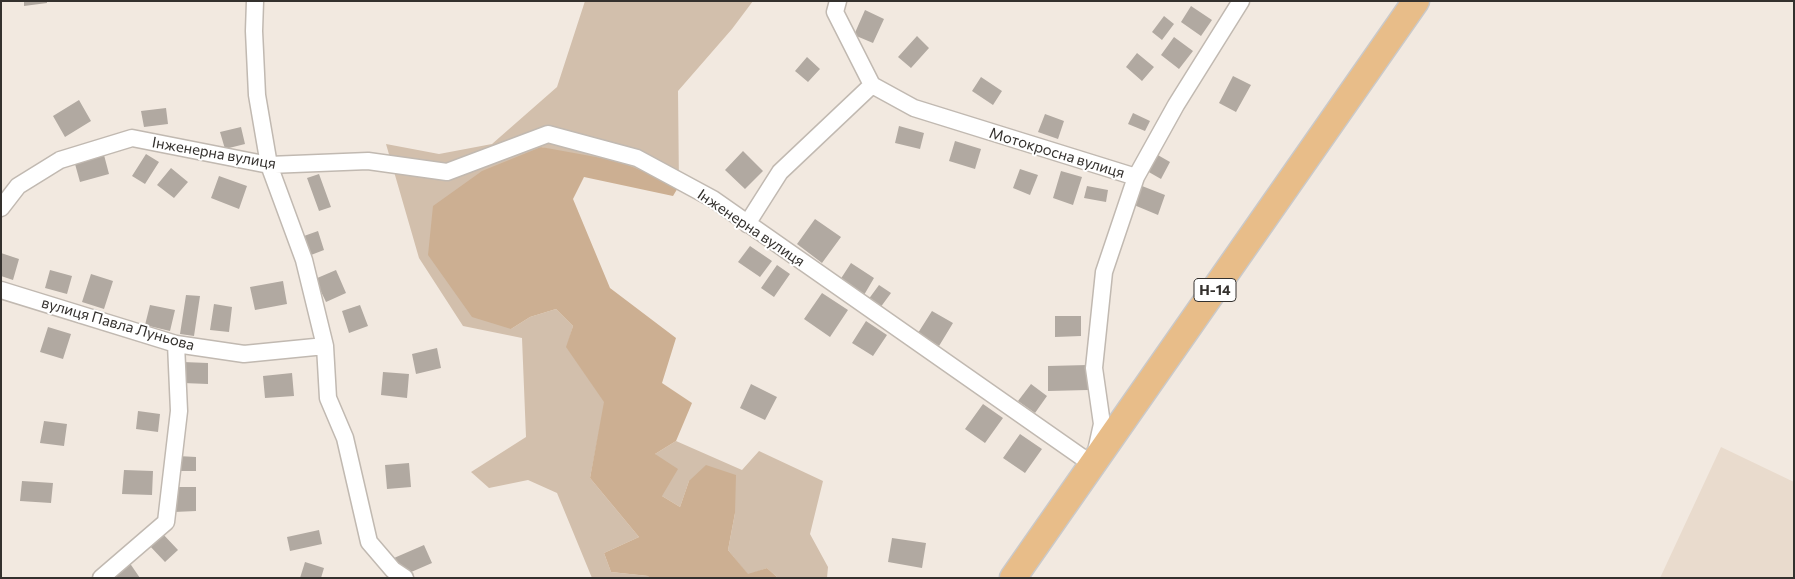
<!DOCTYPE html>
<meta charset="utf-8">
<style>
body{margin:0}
#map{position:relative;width:1795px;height:579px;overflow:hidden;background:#f2e9e0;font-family:Commissioner,sans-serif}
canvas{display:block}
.frame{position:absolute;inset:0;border:2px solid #34312e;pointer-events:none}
</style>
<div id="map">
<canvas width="1795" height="579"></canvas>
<div class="frame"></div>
</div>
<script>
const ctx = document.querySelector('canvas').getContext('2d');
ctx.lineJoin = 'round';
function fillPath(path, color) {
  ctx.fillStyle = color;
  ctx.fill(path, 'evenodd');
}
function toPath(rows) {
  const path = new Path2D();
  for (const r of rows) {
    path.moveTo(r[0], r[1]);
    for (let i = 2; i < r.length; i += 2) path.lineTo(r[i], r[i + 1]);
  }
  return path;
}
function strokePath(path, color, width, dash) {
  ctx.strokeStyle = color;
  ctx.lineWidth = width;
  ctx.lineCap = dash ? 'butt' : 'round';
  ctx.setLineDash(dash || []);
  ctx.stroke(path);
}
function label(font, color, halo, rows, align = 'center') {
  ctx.font = font + ' Commissioner,sans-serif';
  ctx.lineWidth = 4;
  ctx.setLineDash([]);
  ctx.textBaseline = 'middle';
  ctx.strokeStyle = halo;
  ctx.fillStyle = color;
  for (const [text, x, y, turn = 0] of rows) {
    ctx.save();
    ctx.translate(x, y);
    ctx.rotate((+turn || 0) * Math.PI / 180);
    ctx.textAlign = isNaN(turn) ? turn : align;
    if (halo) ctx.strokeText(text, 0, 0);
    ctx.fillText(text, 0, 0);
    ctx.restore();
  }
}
fillPath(toPath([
 [1721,447,1794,482,1794,578,1660,578]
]), '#e9dbcd');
fillPath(toPath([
 [585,1,753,1,732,29,678,91,679,186,541,147,511,329,530,317,556,309,573,326,567,347,605,402,590,478,639,537,604,553,611,572,648,576,649,578,592,578,557,493,528,480,489,488,471,472,526,437,522,338,463,326,419,258,386,144,439,154,492,144,557,87],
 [676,441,742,470,759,451,823,481,810,534,828,567,827,578,778,578,767,568,748,575,728,550,735,513,689,481,680,507,662,496,655,454]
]), '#d2bfac');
fillPath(toPath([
 [541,147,618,161,679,186,673,196,584,177,573,199,610,288,676,338,662,383,692,403,676,441,655,454,678,469,662,496,680,507,689,481,706,465,736,475,735,513,728,550,748,574,767,568,778,578,649,578,648,576,611,572,604,553,639,537,590,478,604,402,566,347,573,326,556,309,530,317,511,329,472,317,428,255,433,206,482,171]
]), '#ccaf92');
fillPath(toPath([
 [24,1,47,1,47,3,24,6],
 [1191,6,1212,20,1201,36,1181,22],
 [865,10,884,19,873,43,854,35],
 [1164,16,1174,24,1162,40,1152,32],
 [917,36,929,48,911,68,898,57],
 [1174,37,1193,51,1179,69,1161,55],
 [1137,53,1154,67,1142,81,1126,67],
 [807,57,820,69,808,82,795,71],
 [1233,76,1251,85,1236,112,1219,103],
 [981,77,1002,91,993,105,972,91],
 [79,100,91,121,65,137,53,116],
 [166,108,168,124,144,127,141,111],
 [1133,113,1150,121,1145,131,1128,124],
 [1045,114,1064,121,1058,139,1038,132],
 [899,126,924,133,920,149,895,143],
 [241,127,245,144,225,149,220,132],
 [955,141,981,149,975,169,949,161],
 [743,151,763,171,745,189,725,170],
 [146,154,159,162,145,184,132,176],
 [1156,154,1170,162,1161,179,1147,171],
 [104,155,109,174,80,182,75,164],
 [171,168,188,182,174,198,157,185],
 [1020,169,1038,175,1030,195,1013,188],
 [1061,171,1082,177,1073,205,1053,198],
 [319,174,331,207,319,211,307,178],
 [219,176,247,186,239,209,211,198],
 [1087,186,1108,190,1106,202,1084,198],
 [1142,186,1165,195,1158,215,1134,205],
 [815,219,841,237,822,263,797,244],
 [318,231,324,250,311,255,304,236],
 [750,246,772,261,760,277,738,262],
 [1,253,19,259,13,280,1,276],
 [851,263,874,278,864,295,840,280],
 [777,265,790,274,774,297,761,288],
 [50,270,72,276,67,294,45,288],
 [336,270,346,293,326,302,315,279],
 [91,274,113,281,104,309,82,302],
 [283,281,287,304,255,310,250,287],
 [879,285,891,293,880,308,868,300],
 [822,293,848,310,830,337,804,319],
 [186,295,200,296,194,336,180,334],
 [214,304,232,307,229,332,210,330],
 [150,305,175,310,170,331,145,325],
 [360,305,368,326,349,333,342,311],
 [932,311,953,323,939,346,918,333],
 [1055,316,1081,316,1081,336,1055,337],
 [866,321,887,335,873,356,852,343],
 [48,327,71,334,63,359,40,352],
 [437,348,441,368,416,374,412,354],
 [183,362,208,363,208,384,183,383],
 [1088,365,1088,390,1048,391,1048,366],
 [383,372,409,374,407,398,381,395],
 [292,373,294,396,265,398,263,376],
 [751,384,777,397,765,420,740,408],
 [1031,384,1047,396,1035,413,1018,401],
 [983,404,1003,418,985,443,965,429],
 [138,411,160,414,158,432,136,429],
 [44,421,67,424,64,446,40,443],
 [1020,434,1042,449,1025,473,1003,458],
 [178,456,196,457,196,471,178,471],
 [409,463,411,487,387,489,385,465],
 [124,470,153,471,152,495,122,494],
 [22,481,53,483,51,503,20,501],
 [174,487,196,487,196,511,174,512],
 [319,530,322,544,290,551,287,537],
 [161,532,178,550,165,562,148,544],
 [892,538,926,543,922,568,888,562],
 [424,545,432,563,402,576,394,558],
 [129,562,140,578,113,578],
 [305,562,324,568,321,578,300,578]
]), '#b1a9a1');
const minor = toPath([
 [255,1,254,31,257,95,269,165,304,260,325,346,328,398,345,438,369,542,393,570,405,578],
 [872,85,914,108,1136,177,1176,105,1241,1],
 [1,208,18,186,60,160,132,138,269,165,368,161,447,172,548,134,637,158,713,199,1093,465,1102,424,1094,368,1104,272,1136,177],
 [747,224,780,172,872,85,835,12,838,1],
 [1,290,176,344,244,354,325,346],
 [101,578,166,522,179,411,176,344]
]);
const primary = toPath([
 [1013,578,1416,1]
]);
strokePath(minor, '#c1b9b1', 19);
strokePath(primary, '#cac9c9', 29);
strokePath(minor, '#fff', 16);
strokePath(primary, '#e8bd89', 26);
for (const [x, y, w] of [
 [1215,290,42]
]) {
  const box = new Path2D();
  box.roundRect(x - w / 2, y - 11.5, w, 23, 4);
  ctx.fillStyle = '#fff';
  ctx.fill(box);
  strokePath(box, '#34312e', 1);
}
label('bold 14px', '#34312e', null, [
 ["Н-14",1215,290]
]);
label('15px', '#34312e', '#fff', [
 ["Інженерна вулиця",214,153,10],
 ["Мотокросна вулиця",1057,153,17],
 ["Інженерна вулиця",751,228,34],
 ["вулиця Павла Луньова",118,324,16]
]);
</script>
